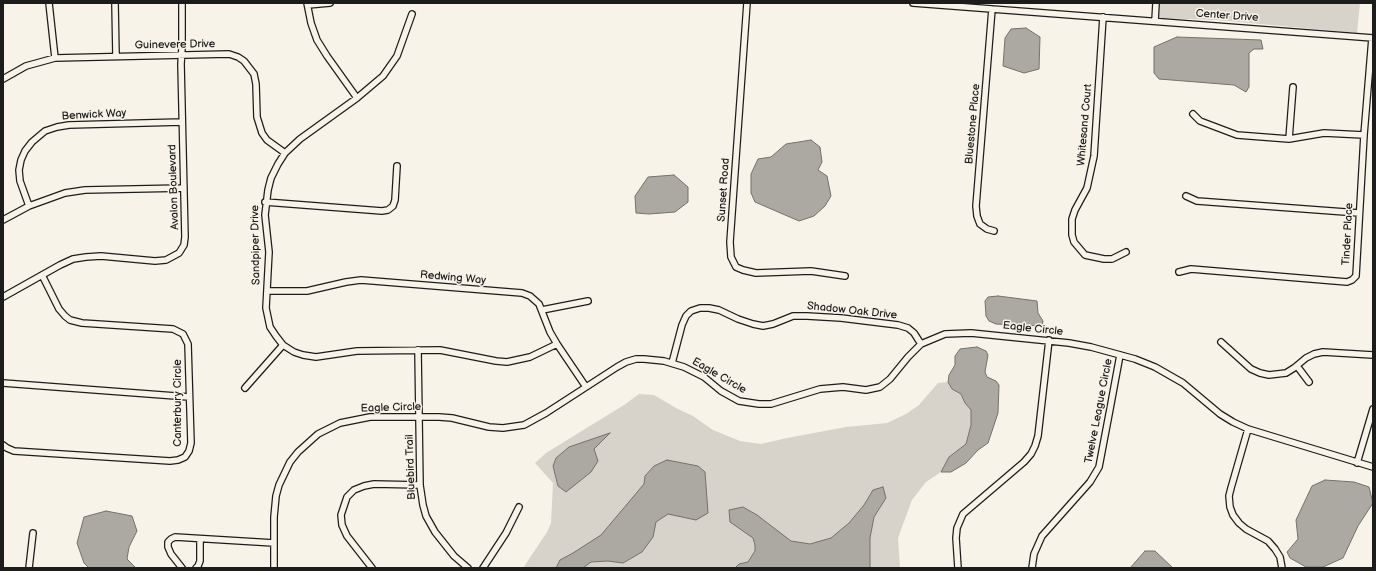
<!DOCTYPE html>
<style>
body{margin:0}
#map{position:relative;width:1376px;height:571px;overflow:hidden;background:#f7f3e8;font-family:"Balsamiq Sans",sans-serif}
canvas{display:block}
.frame{position:absolute;inset:0;border:4px solid #1c1c1c;pointer-events:none}
</style>
<div id="map">
<canvas width="1376" height="571"></canvas>
<div class="frame"></div>
</div>
<script>
const ctx = document.querySelector('canvas').getContext('2d');
ctx.lineJoin = 'round';
function fillPath(path, color) {
  ctx.fillStyle = color;
  ctx.fill(path, 'evenodd');
}
function toPath(rows) {
  const path = new Path2D();
  for (const r of rows) {
    path.moveTo(r[0], r[1]);
    for (let i = 2; i < r.length; i += 2) path.lineTo(r[i], r[i + 1]);
  }
  return path;
}
function strokePath(path, color, width, dash) {
  ctx.strokeStyle = color;
  ctx.lineWidth = width;
  ctx.lineCap = dash ? 'butt' : 'round';
  ctx.setLineDash(dash || []);
  ctx.stroke(path);
}
function label(font, color, halo, rows, align = 'center') {
  ctx.font = font + ' "Balsamiq Sans",sans-serif';
  ctx.lineWidth = 3;
  ctx.setLineDash([]);
  ctx.textBaseline = 'middle';
  ctx.strokeStyle = halo;
  ctx.fillStyle = color;
  for (const [text, x, y, turn = 0] of rows) {
    ctx.save();
    ctx.translate(x, y);
    ctx.rotate((+turn || 0) * Math.PI / 180);
    ctx.textAlign = isNaN(turn) ? turn : align;
    if (halo) ctx.strokeText(text, 0, 0);
    ctx.fillText(text, 0, 0);
    ctx.restore();
  }
}
fillPath(toPath([
 [1159,3,1360,3,1357,33,1217,20,1158,18],
 [948,382,952,389,961,394,965,403,971,410,971,425,966,444,949,457,941,472,926,482,912,500,898,538,900,568,523,568,547,532,551,523,553,483,535,463,546,453,624,405,639,394,654,395,676,408,693,416,713,430,740,441,761,444,787,438,846,427,887,423,906,414,919,405,938,383]
]), '#d7d3cb');
const water = toPath([
 [1026,28,1040,37,1039,69,1024,73,1003,66,1005,38,1011,29,1026,28],
 [1177,37,1261,40,1263,49,1254,49,1249,53,1249,87,1246,92,1234,85,1159,79,1154,73,1154,47,1177,37],
 [811,140,820,147,822,162,818,170,827,176,831,196,825,206,814,216,799,221,755,202,751,193,751,174,758,159,771,157,786,144,811,140],
 [674,175,688,187,688,202,675,212,649,214,636,213,635,196,648,177,674,175],
 [998,296,1037,301,1038,313,1043,321,1042,326,996,324,989,321,986,316,985,301,988,297,998,296],
 [977,347,986,351,988,355,985,372,987,377,996,381,999,385,998,413,988,443,978,450,966,463,951,472,941,472,949,457,966,444,971,425,971,410,965,403,961,394,952,389,948,382,949,375,955,365,955,356,960,349,977,347],
 [610,433,594,449,598,461,591,472,566,492,558,486,553,466,556,458,569,447,610,433],
 [667,460,698,466,705,472,708,513,696,520,668,514,656,522,653,537,642,552,623,563,608,561,591,562,583,568,556,568,560,560,573,553,601,535,644,484,645,476,654,466,667,460],
 [1325,480,1354,482,1369,487,1373,503,1358,526,1343,558,1323,567,1306,567,1290,558,1287,552,1298,539,1296,520,1312,486,1325,480],
 [883,487,886,498,874,517,870,538,870,568,735,568,739,564,748,562,755,551,755,545,753,538,730,522,729,510,743,507,757,515,791,541,810,544,831,538,849,523,864,505,873,490,883,487],
 [106,511,132,516,137,531,129,547,127,559,136,568,89,568,84,563,77,543,84,517,106,511],
 [1145,551,1155,551,1173,568,1130,568,1145,551]
]);
fillPath(water, '#aca9a2');
strokePath(water, '#72716c', 1);
const minor = toPath([
 [49,3,55,58],
 [115,3,116,56],
 [307,3,311,23,317,40,327,56,357,98],
 [747,3,730,242,731,257,736,267,743,270,756,273,811,271,845,276],
 [913,3,1373,38],
 [308,5,330,3],
 [992,9,976,206,977,216,980,224,987,229,994,231],
 [412,14,397,56,383,76,357,98,300,139,285,153,278,164,271,178,268,190,265,215,269,252,266,308,270,327,276,336,283,345,294,352,303,355,316,357,357,351,440,350,496,361,507,362,530,357,557,344],
 [1103,17,1094,156,1087,188,1075,210,1072,219,1072,235,1074,242,1085,255,1104,259,1112,259,1126,252],
 [1155,21,1156,3],
 [3,79,26,66,55,58,229,54,238,57,244,61,254,74,256,84,257,117,262,133,267,140,285,153],
 [1193,114,1200,121,1237,135,1289,139,1324,133,1364,135],
 [1289,139,1293,87],
 [1186,196,1197,201,1359,213],
 [265,202,382,211,388,210,393,206,395,200,397,166],
 [29,206,20,181,19,170,21,160,25,151,32,142,45,131,57,127,69,125,182,122],
 [3,220,29,206,65,193,85,190,184,188],
 [1179,272,1191,269,1347,282,1352,280,1356,276,1364,135,1372,38],
 [267,291,307,291,346,282,361,280,522,293,530,296,539,304,550,332,557,344,586,387],
 [3,297,60,265,73,259,86,257,101,256,155,261,166,260,179,253,184,245,185,237,181,64,182,47,182,3],
 [542,310,588,301],
 [1221,342,1251,369,1260,373,1269,375,1286,373,1294,368,1306,358,1314,354,1323,352,1373,355],
 [418,350,420,485,423,505,426,516,435,532,454,556,468,568],
 [672,363,682,325,686,316,691,311,700,308,709,308,719,310,738,319,753,324,763,326,773,324,793,316,807,316,841,318,898,325,908,328,914,333,921,344],
 [1297,366,1309,382],
 [3,383,189,397],
 [245,388,283,345],
 [1248,429,1231,488,1229,496,1230,507,1233,515,1239,523,1246,529,1268,541,1275,549,1280,557,1282,568],
 [3,445,7,448,14,451,170,461,178,460,185,457,189,451,191,443,188,344,183,334,173,329,82,323,70,320,65,316,59,309,42,275],
 [1357,463,1373,409],
 [29,568,33,533],
 [182,568,171,554,168,547,168,542,171,539,175,537,274,543],
 [196,568,198,566,200,561,200,540],
 [274,568,274,517,276,496,279,485,290,462,298,452,318,434,340,423,370,417,439,417,452,418,489,427,503,428,524,425,546,413,617,367,626,362,636,359,644,359,664,361,684,367,704,377,721,391,739,401,759,404,771,404,820,389,843,387,866,390,880,387,890,379,908,357,921,344,945,334,971,333,1069,343,1091,347,1135,359,1155,367,1183,383,1220,414,1233,422,1248,429,1373,467],
 [372,568,347,536,342,525,341,515,347,497,354,490,364,486,374,484,420,485],
 [483,568,506,533,519,507],
 [958,568,956,538,957,528,963,514,1024,462,1031,454,1035,446,1038,436,1049,340],
 [1032,568,1034,554,1042,536,1090,482,1099,467,1110,409,1120,355]
]);
strokePath(minor, '#1c1c1c', 8);
strokePath(minor, '#f7f3e8', 5.5);
label('11px', '#1c1c1c', '#f7f3e8', [
 ["Center Drive",1227,16,4],
 ["Guinevere Drive",175,45,-1],
 ["Benwick Way",94,115,-3],
 ["Bluestone Place",973,124,-85],
 ["Whitesand Court",1085,125,-85],
 ["Avalon Boulevard",174,187,-92],
 ["Sunset Road",724,190,-86],
 ["Tinder Place",1348,234,-87],
 ["Sandpiper Drive",256,245,-91],
 ["Redwing Way",453,278,5],
 ["Shadow Oak Drive",852,311,6],
 ["Eagle Circle",1033,329,6],
 ["Eagle Circle",719,376,30],
 ["Canterbury Circle",178,403,-90],
 ["Eagle Circle",391,408,-2],
 ["Twelve League Circle",1099,411,-79],
 ["Bluebird Trail",411,467,-92]
]);
</script>
